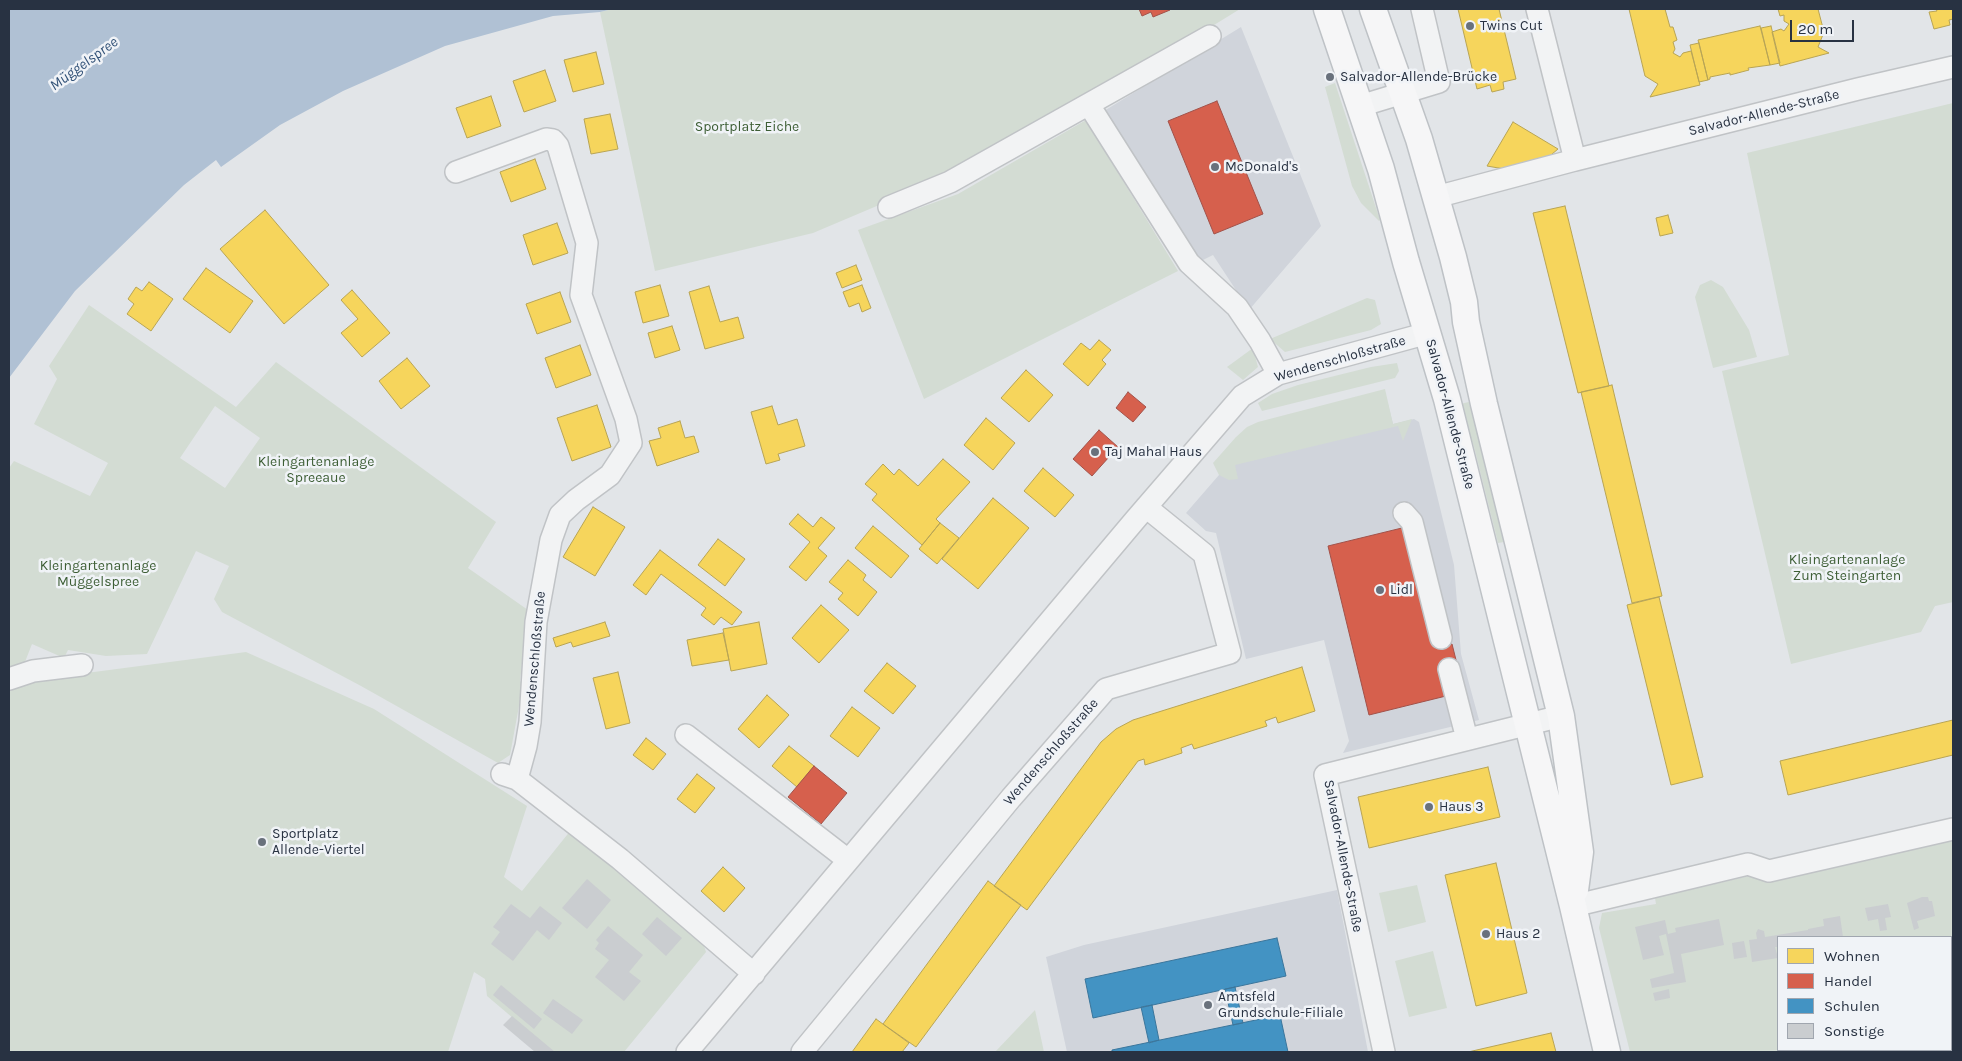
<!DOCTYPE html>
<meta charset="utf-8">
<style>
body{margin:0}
#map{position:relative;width:1962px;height:1061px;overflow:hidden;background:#e2e5e8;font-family:Karla,sans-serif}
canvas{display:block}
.frame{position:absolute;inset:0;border:10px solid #283242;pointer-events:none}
.legend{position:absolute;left:1777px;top:936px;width:175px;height:115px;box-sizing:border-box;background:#f0f3f7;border:1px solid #a0a6af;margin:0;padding:6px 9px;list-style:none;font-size:15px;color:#283242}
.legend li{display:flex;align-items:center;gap:10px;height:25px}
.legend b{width:25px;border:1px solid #a0a6af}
.scale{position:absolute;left:1790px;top:20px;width:64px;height:22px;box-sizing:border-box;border:2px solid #283242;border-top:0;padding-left:6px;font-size:15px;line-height:18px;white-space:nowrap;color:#283242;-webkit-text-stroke:4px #f0f3f7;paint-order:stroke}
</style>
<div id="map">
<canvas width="1962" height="1061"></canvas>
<div class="frame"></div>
<ul class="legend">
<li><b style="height:14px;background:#f6d55c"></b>Wohnen</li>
<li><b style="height:14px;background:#d6604d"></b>Handel</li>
<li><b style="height:14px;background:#4393c3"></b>Schulen</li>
<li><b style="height:14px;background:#cacdd0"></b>Sonstige</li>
</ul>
<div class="scale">20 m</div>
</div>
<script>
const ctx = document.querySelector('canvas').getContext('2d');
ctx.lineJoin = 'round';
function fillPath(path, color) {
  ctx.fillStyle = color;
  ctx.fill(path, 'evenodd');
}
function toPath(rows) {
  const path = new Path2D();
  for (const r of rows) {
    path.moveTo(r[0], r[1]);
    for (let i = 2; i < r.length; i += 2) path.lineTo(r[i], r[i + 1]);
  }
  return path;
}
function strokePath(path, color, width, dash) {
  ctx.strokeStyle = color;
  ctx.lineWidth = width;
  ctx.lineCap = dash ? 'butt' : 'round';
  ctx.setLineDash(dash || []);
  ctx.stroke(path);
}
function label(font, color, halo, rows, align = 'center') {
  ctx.font = font + ' Karla,sans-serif';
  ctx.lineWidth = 5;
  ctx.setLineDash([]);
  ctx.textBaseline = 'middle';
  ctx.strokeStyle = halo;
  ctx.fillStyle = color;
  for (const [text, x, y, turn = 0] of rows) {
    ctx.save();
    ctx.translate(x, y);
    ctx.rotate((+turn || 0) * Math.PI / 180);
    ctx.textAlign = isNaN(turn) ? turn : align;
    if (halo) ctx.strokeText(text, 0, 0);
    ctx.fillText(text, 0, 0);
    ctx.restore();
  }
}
fillPath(toPath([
 [1241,27,1321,226,1249,310,1213,255,1197,263,1104,111],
 [1388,404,1393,424,1414,419,1419,422,1454,565,1461,654,1479,720,1343,753,1349,741,1324,640,1246,659,1216,533,1206,531,1186,513,1232,460],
 [1337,890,1368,1052,1067,1052,1046,957,1084,945]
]), '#d0d4db');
fillPath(toPath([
 [612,9,1240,9,1193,38,968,164,898,197,813,233,655,271,600,12],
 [1335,83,1380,220,1379,221,1361,203,1352,186,1325,87],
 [1953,103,1953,602,1935,606,1921,632,1791,664,1722,371,1789,355,1747,153],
 [1086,120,1178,271,924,399,858,230,958,194],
 [1711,280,1723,287,1749,330,1757,357,1713,368,1695,297,1700,285],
 [1367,298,1375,300,1381,324,1371,330,1285,352,1270,339],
 [89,305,236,407,276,362,496,522,468,568,528,610,520,681,523,684,510,755,498,763,361,686,222,612,214,599,229,566,196,551,147,654,106,656,68,650,64,658,32,644,23,667,9,671,9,468,14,461,90,496,108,463,34,424,57,379,49,366],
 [215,406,260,438,225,488,180,458],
 [1253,348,1258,367,1243,380,1227,367],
 [1397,363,1399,371,1395,378,1262,411,1258,403,1272,394,1298,385,1371,367],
 [1385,389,1393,424,1412,419,1403,441,1398,426,1235,465,1238,479,1229,480,1219,475,1213,463,1236,437,1247,427,1258,422],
 [1469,402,1504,542,1498,543,1474,447,1460,404],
 [246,652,374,709,527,806,504,877,522,891,571,830,702,940,706,952,624,1052,553,1052,487,996,485,979,474,972,448,1052,9,1052,9,685,37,676,94,672],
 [1953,835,1953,1033,1951,1033,1951,937,1778,937,1778,1050,1798,1050,1775,1052,1630,1052,1599,928,1602,913,1656,904,1655,898,1766,872],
 [1417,885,1426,922,1388,932,1379,893],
 [1433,951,1447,1008,1409,1017,1395,961],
 [1035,1010,1044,1052,995,1052]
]), '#d3dcd3');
fillPath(toPath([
 [9,9,612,9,600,12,553,16,445,46,343,91,280,125,221,167,216,160,184,185,75,291,9,378]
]), '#b0c1d4');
const homes = toPath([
 [1458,9,1499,9,1516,79,1503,82,1504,89,1492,92,1490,85,1477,89,1458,9],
 [1629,9,1665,9,1670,27,1673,27,1677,40,1673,42,1675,49,1673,53,1680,57,1683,53,1691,51,1700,85,1650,97,1658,84,1645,76,1629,9],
 [1778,9,1818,9,1824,32,1818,47,1829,53,1780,66,1772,32,1781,29,1784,31,1789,24,1784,21,1784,15,1780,16,1778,9],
 [1936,9,1953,9,1953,19,1949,20,1950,25,1934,29,1929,12,1937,11,1936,9],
 [1760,26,1770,65,1748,68,1749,70,1730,75,1730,73,1710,77,1710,79,1708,80,1698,40,1760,26],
 [1771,26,1780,63,1770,65,1761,28,1771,26],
 [1699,43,1708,80,1699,82,1690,45,1699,43],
 [596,52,604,84,573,92,564,60,596,52],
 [545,70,556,101,524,112,513,81,545,70],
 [491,96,501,126,467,138,456,108,491,96],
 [610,114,618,149,591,154,584,119,610,114],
 [1513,122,1558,149,1545,160,1510,170,1487,166,1513,122],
 [535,159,546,189,511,202,500,172,535,159],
 [1565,206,1609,386,1578,393,1533,213,1565,206],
 [265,210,329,285,284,324,220,249,265,210],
 [1668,215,1673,233,1660,236,1656,218,1668,215],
 [557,223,568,253,533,265,523,235,557,223],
 [856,265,862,280,842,288,836,273,856,265],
 [206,268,253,301,230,333,183,299,206,268],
 [149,282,173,299,151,331,127,314,134,304,128,299,136,287,142,291,149,282],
 [660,285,669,316,643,323,635,292,660,285],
 [862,285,871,308,862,312,859,303,849,307,843,292,862,285],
 [709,286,720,322,738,317,744,338,705,349,689,292,709,286],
 [352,290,390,333,362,357,341,333,358,319,341,300,352,290],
 [560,292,571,322,537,334,526,304,560,292],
 [672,326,680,350,655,358,648,333,672,326],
 [1099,340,1111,350,1102,360,1106,364,1088,386,1063,364,1081,343,1090,350,1099,340],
 [580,345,591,375,556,388,545,358,580,345],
 [407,358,430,386,401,409,379,381,407,358],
 [1026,370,1053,395,1029,422,1001,398,1026,370],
 [1612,385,1662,596,1632,603,1581,392,1612,385],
 [597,405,611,447,572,461,557,418,597,405],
 [772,406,778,425,797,419,805,446,778,454,780,460,766,464,751,412,772,406],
 [986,418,1015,443,993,470,964,445,986,418],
 [680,421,685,438,694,436,699,452,657,466,649,441,661,438,658,428,680,421],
 [943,459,970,482,936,519,940,523,922,545,872,500,877,494,865,484,883,464,894,475,899,469,918,486,943,459],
 [1043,468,1074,495,1055,517,1024,491,1043,468],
 [993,498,1029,528,978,589,942,559,993,498],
 [593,507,625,527,595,576,563,557,593,507],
 [798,514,813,527,821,517,835,528,818,548,827,556,806,581,789,567,810,542,789,524,798,514],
 [940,523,959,538,937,564,919,549,940,523],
 [873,526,909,556,891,578,855,548,873,526],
 [718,539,745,559,725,586,698,565,718,539],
 [660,550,742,612,732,625,721,617,714,625,701,615,706,608,661,574,646,595,633,585,660,550],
 [848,560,866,575,863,580,877,592,858,616,838,599,843,593,829,582,848,560],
 [1659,597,1703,777,1671,785,1627,605,1659,597],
 [821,605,849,630,819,663,792,638,821,605],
 [605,622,610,636,573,647,571,642,556,647,553,638,605,622],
 [759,622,767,664,731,671,723,629,759,622],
 [723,633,729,660,692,666,687,640,723,633],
 [887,663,916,686,893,714,864,691,887,663],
 [1302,667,1315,711,1278,723,1276,717,1265,721,1267,726,1194,749,1192,744,1181,748,1182,753,1145,765,1144,759,1138,761,1027,910,994,886,1101,742,1116,729,1133,720,1302,667],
 [618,672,630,723,606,729,593,678,618,672],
 [767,695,789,715,759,748,738,729,767,695],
 [852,707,880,728,858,757,830,736,852,707],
 [1953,720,1953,755,1788,795,1780,761,1953,720],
 [646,738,666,754,653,770,633,755,646,738],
 [789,746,814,766,797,787,772,766,789,746],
 [1488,767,1500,817,1369,848,1358,797,1488,767],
 [697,774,715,788,695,813,677,799,697,774],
 [1496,863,1527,993,1476,1006,1445,875,1496,863],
 [723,867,745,888,724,912,701,891,723,867],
 [988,881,1021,905,916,1047,883,1024,988,881],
 [876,1019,909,1043,902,1052,852,1052,876,1019],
 [1551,1033,1556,1052,1468,1052,1551,1033]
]);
fillPath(homes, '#f6d55c');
strokePath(homes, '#b8a454', 1);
const shops = toPath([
 [1139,9,1169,9,1170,10,1153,17,1151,12,1142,16,1139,9],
 [1217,101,1263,214,1214,234,1168,121,1217,101],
 [1128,392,1146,407,1133,422,1116,408,1128,392],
 [1099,430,1118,447,1092,476,1073,459,1099,430],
 [1406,527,1435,648,1452,644,1456,660,1438,665,1446,696,1369,715,1328,546,1406,527],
 [814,766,847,793,821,824,788,797,814,766]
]);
fillPath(shops, '#d6604d');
strokePath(shops, '#a2524a', 1);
const schools = toPath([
 [1277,938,1286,976,1093,1018,1085,979,1277,938],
 [1235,987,1243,1023,1233,1025,1225,989,1235,987],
 [1152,1005,1159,1040,1149,1043,1141,1007,1152,1005],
 [1280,1015,1288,1052,1112,1052,1112,1050,1280,1015]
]);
fillPath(schools, '#4393c3');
strokePath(schools, '#3b769c', 1);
fillPath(toPath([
 [587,879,611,900,587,929,562,908],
 [1922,897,1928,897,1929,901,1932,901,1935,916,1917,921,1919,928,1914,930,1907,903],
 [511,904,530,918,540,906,562,923,549,940,537,930,513,961,491,944,500,932,493,927],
 [1888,904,1891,917,1885,918,1887,930,1880,931,1878,919,1868,921,1865,908],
 [1840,916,1843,937,1778,937,1778,947,1775,947,1778,958,1752,962,1749,940,1757,939,1756,933,1758,929,1764,931,1765,937,1808,930,1808,929,1824,926,1823,919],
 [657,917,682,938,666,956,642,934],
 [1719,919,1724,945,1681,954,1686,982,1652,988,1650,979,1674,973,1666,934,1659,936,1664,955,1643,960,1635,927,1665,920,1668,934,1676,932,1675,928],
 [608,926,643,955,629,972,641,981,624,1001,595,977,609,960,595,949,599,943,596,940],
 [1744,941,1747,957,1734,959,1732,943],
 [501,985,542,1019,534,1029,493,995],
 [1669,989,1670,998,1655,1001,1653,993],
 [553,999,583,1020,572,1034,543,1013],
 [512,1016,555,1052,535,1052,503,1025]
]), '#cacdd0');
const minor = toPath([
 [1537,9,1575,160,1858,89,1953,67],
 [1089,105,1189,263,1237,307,1260,341,1278,374],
 [1360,106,1439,82,1422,9],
 [456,172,546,139,553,140,558,146,587,243,581,295,626,419,631,443,610,475,576,500,560,515,551,540,536,622,530,722,526,746,517,779],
 [1436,197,1575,160],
 [889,207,950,182,1210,36],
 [1404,513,1412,522,1441,638],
 [1449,669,1467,739],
 [9,679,33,671,82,665],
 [686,735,848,860],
 [502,774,517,779,620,859,754,974],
 [1573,906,1748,864,1769,871,1953,829],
 [687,1052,1135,520,1242,396,1278,374,1428,333],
 [802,1052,1011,798,1106,689,1230,653,1204,554,1146,507],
 [1384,1052,1325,775,1561,716]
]);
const major = toPath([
 [1327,9,1381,169,1406,262,1447,399,1573,906,1607,1052],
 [1373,9,1419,139,1453,257,1464,302,1466,322,1484,404,1561,716,1580,852,1575,890]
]);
strokePath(minor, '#c0c3c6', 24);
strokePath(major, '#bec2c6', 29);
strokePath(minor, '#f2f3f4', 21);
strokePath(major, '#f6f6f7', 26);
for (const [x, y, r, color] of [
 [1470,26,5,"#69717c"],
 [1330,77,5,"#69717c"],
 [1215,167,5,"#69717c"],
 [1095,452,5,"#69717c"],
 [1380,590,5,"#69717c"],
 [1429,807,5,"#69717c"],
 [262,842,5,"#69717c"],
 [1486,934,5,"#69717c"],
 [1208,1005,5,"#69717c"]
]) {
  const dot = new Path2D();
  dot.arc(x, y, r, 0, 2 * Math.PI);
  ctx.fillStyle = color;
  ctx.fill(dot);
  strokePath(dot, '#f0f3f7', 2);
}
label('14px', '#283242', '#f0f3f7', [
 ["Twins Cut",1480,26],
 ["Salvador-Allende-Brücke",1340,77],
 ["McDonald's",1225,167],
 ["Taj Mahal Haus",1105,452],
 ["Lidl",1390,590],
 ["Haus 3",1439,807],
 ["Sportplatz",272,834],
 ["Allende-Viertel",272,850],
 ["Haus 2",1496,934],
 ["Amtsfeld",1218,997],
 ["Grundschule-Filiale",1218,1013]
], 'left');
label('14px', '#283242', '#f0f3f7', [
 ["Salvador-Allende-Straße",1764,113,-14],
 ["Wendenschloßstraße",1340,359,-16],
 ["Salvador-Allende-Straße",1450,414,75],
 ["Wendenschloßstraße",535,659,-85],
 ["Wendenschloßstraße",1051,752,-49],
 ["Salvador-Allende-Straße",1343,856,79]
]);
label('14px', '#3d5e35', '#f0f3f7', [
 ["Sportplatz Eiche",747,127],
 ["Kleingartenanlage",316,462],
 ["Spreeaue",316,478],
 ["Kleingartenanlage",1847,560],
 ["Zum Steingarten",1847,576],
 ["Kleingartenanlage",98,566],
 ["Müggelspree",98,582]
]);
label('italic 15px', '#315177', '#f0f3f7', [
 ["Müggelspree",84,64,-36]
]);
</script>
